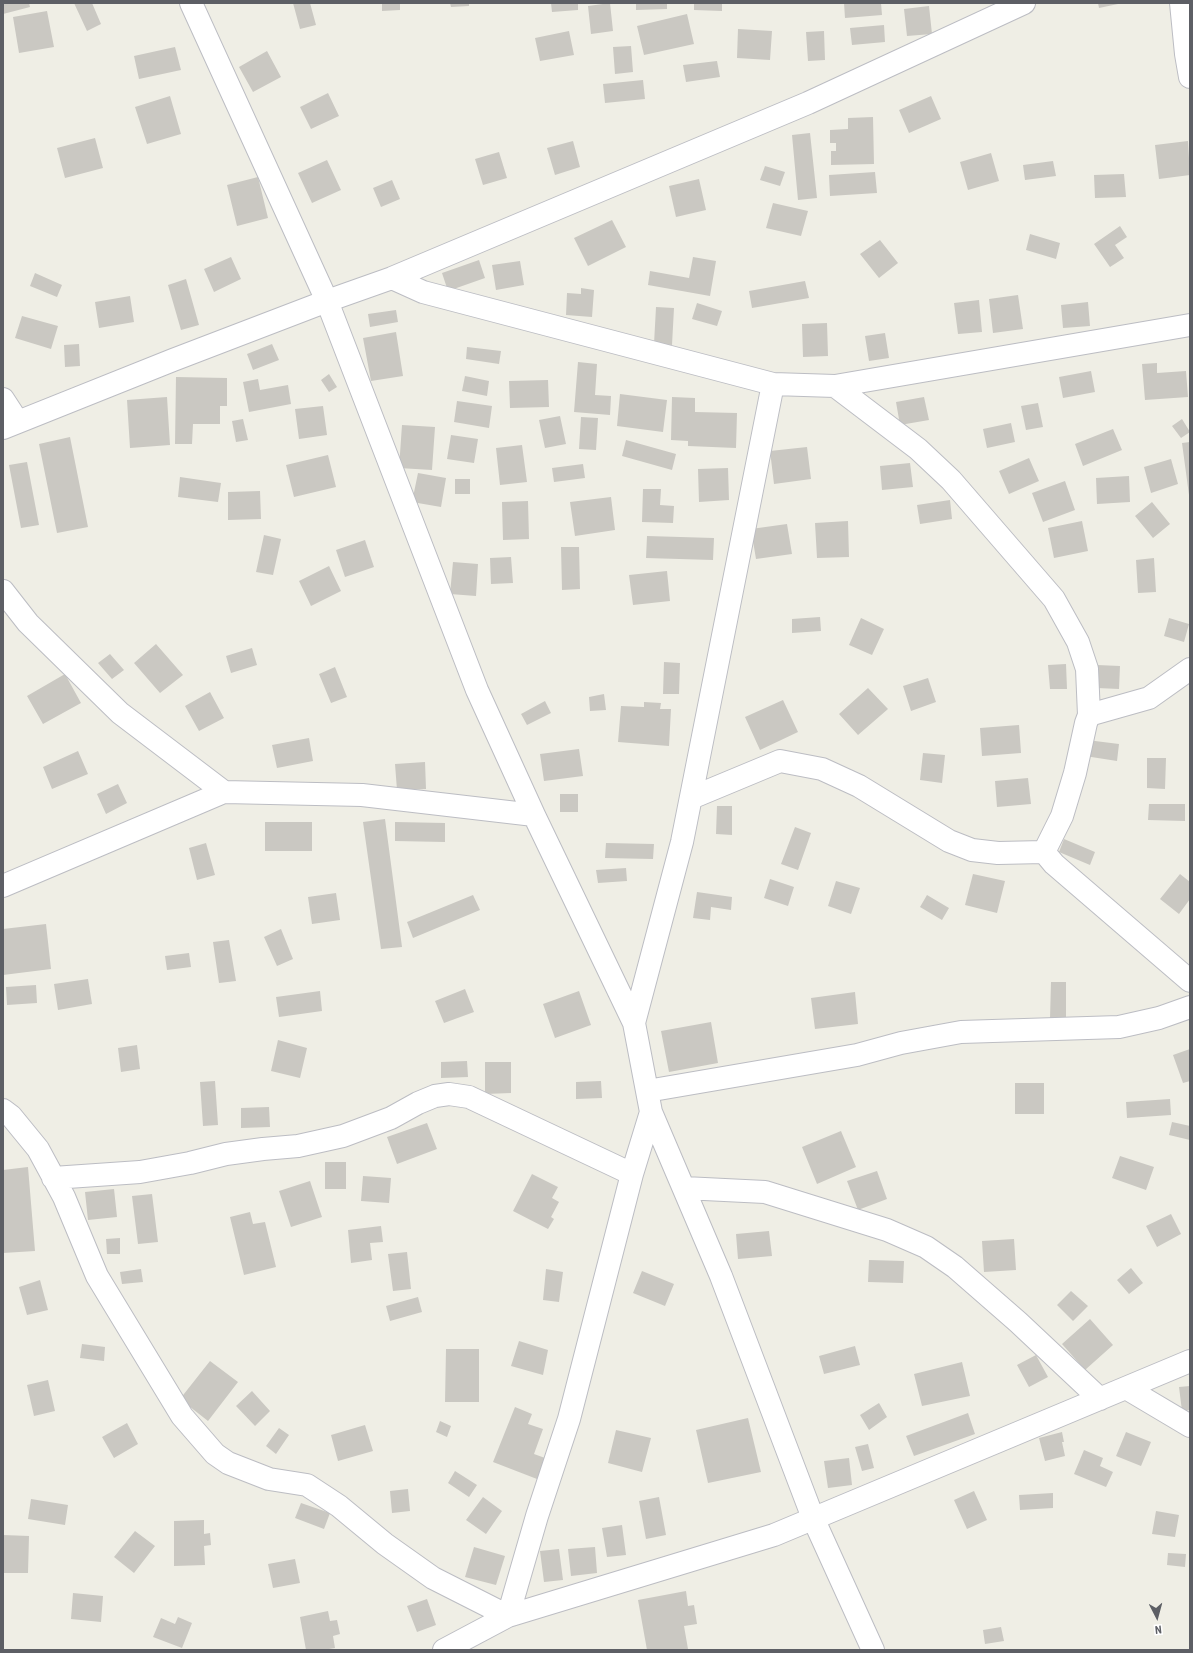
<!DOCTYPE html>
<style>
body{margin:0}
#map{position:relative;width:1193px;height:1653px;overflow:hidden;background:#efeee5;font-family:"Roboto Condensed",sans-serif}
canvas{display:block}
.frame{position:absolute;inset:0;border:4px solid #5d5f65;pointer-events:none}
.north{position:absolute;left:1137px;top:1597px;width:40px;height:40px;-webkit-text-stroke:3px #fff;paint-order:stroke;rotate:174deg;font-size:11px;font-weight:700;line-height:16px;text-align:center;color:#5d5f65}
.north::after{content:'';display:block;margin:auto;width:14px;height:18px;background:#5d5f65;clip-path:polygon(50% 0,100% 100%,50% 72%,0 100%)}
</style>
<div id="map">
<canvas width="1193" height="1653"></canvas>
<div class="frame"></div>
<div class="north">N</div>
</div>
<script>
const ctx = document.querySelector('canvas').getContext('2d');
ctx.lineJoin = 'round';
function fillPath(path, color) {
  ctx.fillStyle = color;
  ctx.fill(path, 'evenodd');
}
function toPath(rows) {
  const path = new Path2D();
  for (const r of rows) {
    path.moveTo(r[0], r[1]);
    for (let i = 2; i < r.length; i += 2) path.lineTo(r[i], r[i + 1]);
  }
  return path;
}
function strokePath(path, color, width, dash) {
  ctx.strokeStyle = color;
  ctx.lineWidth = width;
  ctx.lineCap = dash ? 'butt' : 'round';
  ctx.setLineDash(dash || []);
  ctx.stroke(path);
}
fillPath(toPath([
 [3,3,29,3,30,7,3,14],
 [74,3,92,3,101,24,87,31],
 [293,3,310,3,316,25,300,29],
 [382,3,400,3,400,10,382,11],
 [450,3,469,3,469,6,451,7],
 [551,3,578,3,578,10,552,12],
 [610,3,613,31,591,34,588,6],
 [636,3,667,3,667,9,636,10],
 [694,3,722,3,722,11,694,10],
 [844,3,881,3,882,15,845,18],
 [1098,3,1118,3,1118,4,1099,8],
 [929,6,932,34,907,36,904,9],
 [47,11,54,47,19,53,13,17],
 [687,14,694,44,644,55,637,26],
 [884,25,885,42,852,45,850,28],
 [738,29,772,31,770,60,737,58],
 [569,31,574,55,540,61,535,38],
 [824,31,825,60,808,61,806,32],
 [631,46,633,72,615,74,613,47],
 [175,47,181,70,139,79,134,56],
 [267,51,281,77,253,92,239,67],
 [717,61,720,77,686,82,683,65],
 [643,80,645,99,605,103,603,84],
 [328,93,339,116,311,129,300,107],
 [170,96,181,134,147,144,135,107],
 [931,96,941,119,909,133,899,110],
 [873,117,874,164,831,165,831,151,836,151,836,143,830,143,830,130,848,129,848,118],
 [810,133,817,198,798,200,792,135],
 [95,138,103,168,65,178,57,148],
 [573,141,580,167,555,175,547,148],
 [1188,141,1190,175,1159,179,1155,145],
 [499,152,507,178,483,185,475,159],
 [991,153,999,181,968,190,960,162],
 [327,160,341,190,312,203,298,173],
 [1053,161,1056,176,1025,180,1023,165],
 [765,166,785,172,780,186,760,180],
 [875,172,877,193,830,196,829,175],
 [1124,174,1126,197,1095,198,1094,175],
 [258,177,268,218,237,226,227,185],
 [699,179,706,210,676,217,669,186],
 [392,180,400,199,381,207,373,188],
 [773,203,808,211,801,236,766,228],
 [612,220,626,247,588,266,574,238],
 [1120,226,1127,237,1115,245,1124,258,1110,267,1094,244],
 [1030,234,1060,243,1056,259,1026,250],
 [880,240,898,263,879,278,860,254],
 [231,257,241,279,214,292,204,269],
 [693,257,716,261,710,296,648,285,650,271,689,278],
 [479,260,485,278,448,291,442,273],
 [520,261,524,285,496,290,492,265],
 [35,273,62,285,57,297,30,286],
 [186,279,199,325,181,330,168,285],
 [805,281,809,298,752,308,749,291],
 [581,288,594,290,592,317,566,315,567,293,581,294],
 [1018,295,1023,329,993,333,989,299],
 [130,296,134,322,99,328,95,302],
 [979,300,982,332,958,334,954,303],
 [1088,302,1090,326,1063,328,1061,305],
 [697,303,722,311,717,326,692,319],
 [656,307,674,308,672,345,654,344],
 [396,310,398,322,370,327,368,314],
 [22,316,58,326,51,349,15,338],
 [827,323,828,356,803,357,802,324],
 [396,332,403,376,371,381,363,338],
 [885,333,889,358,869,361,865,336],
 [79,344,80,366,65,367,64,345],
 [272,344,279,360,253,370,247,354],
 [467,347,501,351,499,364,466,359],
 [578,362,597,364,595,395,611,396,610,415,574,412],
 [1157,363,1157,373,1186,371,1188,397,1145,400,1142,364],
 [1091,371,1095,392,1063,398,1059,377],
 [329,374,337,387,329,392,321,380],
 [465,376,489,381,487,396,462,391],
 [176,377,227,378,227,406,220,406,220,424,193,424,192,444,175,444],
 [258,379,260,390,288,385,291,404,249,412,243,382],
 [548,380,549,407,510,408,509,381],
 [620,394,667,400,663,432,617,426],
 [167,397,170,445,130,448,127,400],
 [672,397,695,398,695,412,737,413,736,448,688,446,688,441,671,440],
 [924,397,929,420,900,425,896,402],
 [457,401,492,406,489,428,454,422],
 [1038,403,1043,427,1026,430,1021,406],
 [323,406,327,435,299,439,295,409],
 [560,416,566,444,545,448,539,420],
 [581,417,598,418,596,450,579,449],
 [243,419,248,440,236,442,232,421],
 [1182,419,1190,432,1181,438,1172,426],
 [1011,423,1015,442,987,448,983,429],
 [402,425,435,427,432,470,399,468],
 [1113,429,1122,450,1083,466,1075,444],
 [451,435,478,439,474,463,447,459],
 [70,437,88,527,57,533,39,444],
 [626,440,676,454,672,470,622,456],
 [1190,442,1190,495,1189,495,1182,443],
 [522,445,527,482,500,485,496,448],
 [807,447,811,479,774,484,770,451],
 [328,455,336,487,294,497,286,465],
 [1029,458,1039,481,1009,494,999,471],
 [1171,459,1178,484,1151,493,1144,467],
 [27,462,39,525,21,528,9,465],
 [910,463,913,487,882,490,880,466],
 [583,464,585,478,554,482,552,468],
 [728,468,729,500,699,502,698,469],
 [418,473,446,478,441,507,412,502],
 [1129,476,1130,502,1097,504,1096,478],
 [180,477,221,483,218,502,178,497],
 [455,479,470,479,470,494,455,494],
 [1065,481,1075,510,1043,522,1032,493],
 [643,489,661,489,660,505,674,506,673,523,642,522],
 [260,491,261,519,228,520,228,492],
 [611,497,615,530,575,536,570,502],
 [950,500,952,519,920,524,917,505],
 [528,501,529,539,503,540,502,502],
 [1152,502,1170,524,1153,538,1135,516],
 [848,521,849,557,817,558,815,523],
 [1082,521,1088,551,1054,558,1048,528],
 [787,524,792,554,756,559,751,529],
 [264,535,281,539,273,575,256,572],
 [647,536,714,538,713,560,646,558],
 [365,540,374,567,345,577,336,550],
 [561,547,579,547,580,589,562,590],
 [511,557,513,583,491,584,490,558],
 [1154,558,1156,592,1138,593,1136,560],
 [453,562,478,564,476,596,450,594],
 [329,566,341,591,311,606,299,581],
 [667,571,670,601,633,605,629,575],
 [820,617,821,631,792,633,792,619],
 [861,618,884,629,872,655,849,645],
 [1169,618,1189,624,1184,642,1164,636],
 [156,644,183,675,160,693,134,663],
 [252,648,257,665,231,673,226,656],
 [110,654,124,670,112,679,98,663],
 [664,662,680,663,679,694,663,694],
 [1066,664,1067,689,1050,689,1048,665],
 [1097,665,1120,666,1119,689,1097,688],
 [335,667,347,697,331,703,319,674],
 [65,674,81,703,43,724,27,696],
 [928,678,936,702,911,711,903,686],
 [868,688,888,709,858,735,839,714],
 [210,692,224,718,199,731,185,706],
 [604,694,606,710,590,711,589,697],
 [783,700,798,732,760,750,745,717],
 [545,701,551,713,527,725,521,714],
 [644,702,661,703,660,709,671,709,669,746,618,742,621,706,644,707],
 [1019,725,1021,753,982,756,980,728],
 [309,738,313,761,277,768,272,745],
 [1087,740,1119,744,1117,761,1085,756],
 [579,749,583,776,544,781,540,754],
 [78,751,88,774,52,789,43,767],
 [923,753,945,755,942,783,920,780],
 [1147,758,1166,758,1165,789,1147,788],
 [425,762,426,789,397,790,395,764],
 [1028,778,1031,804,997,807,995,781],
 [118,784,127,803,106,814,97,794],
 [560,794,578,794,578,812,560,812],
 [1149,804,1185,804,1185,821,1148,820],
 [717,806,732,806,732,835,716,834],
 [385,819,402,947,381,949,363,822],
 [265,822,312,822,312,851,265,851],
 [395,822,445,823,445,842,395,841],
 [795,827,811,833,798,870,781,864],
 [1064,839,1095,852,1090,865,1059,852],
 [206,843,215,875,197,880,189,848],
 [606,843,654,844,653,859,605,858],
 [626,868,627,881,598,883,596,870],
 [973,874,1005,881,997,913,965,905],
 [1180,874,1190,882,1190,899,1179,914,1160,899],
 [770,879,794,887,788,906,764,898],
 [836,881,860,888,851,914,828,906],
 [697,892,732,897,731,910,711,907,710,920,693,918],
 [336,893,340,920,312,924,308,897],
 [473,895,480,910,413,938,407,922],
 [927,895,949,908,942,920,920,907],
 [46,924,51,969,3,975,3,929],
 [281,929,293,959,277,966,264,937],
 [229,940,236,981,219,983,213,942],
 [189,953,191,967,167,970,165,956],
 [88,979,92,1004,58,1010,54,984],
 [1051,982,1066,982,1066,1019,1050,1019],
 [36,985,37,1003,7,1005,6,987],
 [465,989,474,1012,444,1023,435,1001],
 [320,991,322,1011,279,1017,276,997],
 [579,991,591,1025,555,1038,543,1004],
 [855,992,858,1024,815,1029,811,998],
 [711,1022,718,1063,669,1072,661,1031],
 [278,1040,307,1048,300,1078,271,1071],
 [137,1045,140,1069,121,1072,118,1048],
 [1190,1049,1190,1081,1183,1083,1173,1055],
 [467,1061,468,1077,441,1078,441,1062],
 [485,1062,511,1062,511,1093,485,1094],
 [215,1081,218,1125,203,1126,200,1082],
 [601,1081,602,1098,576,1099,576,1082],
 [1015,1083,1044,1083,1044,1114,1015,1114],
 [1170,1099,1171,1115,1127,1118,1126,1102],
 [269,1107,270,1127,241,1128,241,1108],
 [1172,1122,1190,1126,1190,1140,1169,1135],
 [427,1123,437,1149,397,1164,387,1137],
 [841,1131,856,1167,817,1184,802,1147],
 [1120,1156,1154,1167,1146,1190,1112,1178],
 [325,1162,346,1162,346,1189,325,1189],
 [28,1167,35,1251,3,1253,3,1170],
 [877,1171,887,1199,858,1210,847,1181],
 [532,1174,558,1187,552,1198,559,1202,551,1217,554,1219,548,1229,513,1211],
 [363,1176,391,1178,389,1203,361,1201],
 [310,1181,322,1217,291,1227,279,1191],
 [114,1189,117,1217,88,1220,85,1192],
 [152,1194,158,1242,138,1244,132,1196],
 [250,1212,253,1224,265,1222,276,1267,244,1275,230,1217],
 [1171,1214,1181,1234,1157,1247,1146,1226],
 [381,1226,383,1242,370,1243,372,1260,351,1263,348,1230],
 [769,1231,772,1256,738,1259,736,1234],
 [120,1238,120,1254,107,1254,106,1239],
 [1014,1239,1016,1270,984,1272,982,1241],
 [407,1252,411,1289,393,1291,388,1254],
 [869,1260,904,1261,903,1283,868,1282],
 [1131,1268,1143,1283,1129,1294,1117,1280],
 [141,1269,143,1282,122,1284,120,1272],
 [546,1269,563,1272,559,1302,543,1300],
 [642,1271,674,1284,665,1306,633,1293],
 [40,1280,48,1310,27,1315,19,1287],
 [1071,1291,1088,1306,1073,1321,1057,1305],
 [418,1297,422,1312,390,1321,386,1306],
 [1090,1319,1113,1345,1085,1370,1062,1344],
 [519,1341,548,1350,543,1375,511,1366],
 [82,1344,105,1347,104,1361,80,1358],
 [855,1346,860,1365,824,1374,819,1356],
 [446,1349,479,1349,479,1402,445,1402],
 [1036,1355,1048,1377,1029,1387,1017,1365],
 [210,1361,238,1382,208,1421,180,1399],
 [962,1362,970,1396,922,1406,914,1374],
 [48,1380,55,1411,34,1416,27,1385],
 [1190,1386,1190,1410,1182,1411,1179,1387],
 [252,1391,270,1411,255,1426,236,1406],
 [879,1403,887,1417,869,1430,860,1415],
 [515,1407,532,1414,528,1424,543,1429,534,1454,545,1458,537,1479,493,1462],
 [968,1413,975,1434,914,1456,906,1436],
 [748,1418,761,1472,708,1483,696,1430],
 [440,1421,451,1426,447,1437,436,1432],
 [127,1423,138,1444,114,1458,102,1437],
 [365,1425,373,1451,338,1461,331,1435],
 [279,1428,289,1435,276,1454,266,1446],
 [616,1430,651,1438,642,1472,608,1463],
 [1062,1432,1064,1442,1062,1442,1065,1456,1045,1461,1039,1438],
 [1126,1432,1151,1442,1141,1466,1116,1456],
 [868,1444,874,1468,862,1471,855,1447],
 [1084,1450,1103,1458,1100,1466,1113,1472,1106,1487,1074,1474],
 [849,1458,852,1485,828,1488,824,1461],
 [455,1471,477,1485,469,1497,448,1483],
 [408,1489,410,1511,392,1513,390,1491],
 [974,1491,987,1520,967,1529,954,1500],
 [1053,1493,1053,1508,1020,1510,1019,1495],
 [483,1497,502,1511,486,1534,466,1520],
 [659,1497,666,1535,646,1539,639,1501],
 [31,1499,68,1505,65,1525,28,1519],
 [301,1503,330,1513,324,1529,295,1518],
 [1156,1511,1179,1515,1175,1537,1152,1534],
 [204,1520,204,1534,210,1533,211,1545,204,1546,205,1565,174,1566,174,1521],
 [622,1525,626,1555,607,1557,602,1528],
 [135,1531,155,1546,134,1573,114,1557],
 [3,1535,29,1536,28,1573,3,1573],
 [474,1547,505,1556,496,1585,465,1577],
 [595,1547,597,1573,571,1576,568,1549],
 [559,1549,563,1580,544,1582,540,1551],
 [1168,1553,1186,1554,1185,1567,1167,1565],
 [295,1559,300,1583,273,1588,268,1564],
 [686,1591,688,1606,694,1605,697,1624,684,1626,688,1649,647,1650,638,1600],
 [73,1593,103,1596,101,1622,71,1619],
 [427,1599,436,1625,417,1632,407,1606],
 [328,1611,330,1621,337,1620,340,1634,333,1636,335,1648,323,1650,306,1650,300,1617],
 [178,1617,192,1623,182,1648,153,1637,161,1618,175,1624],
 [1001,1627,1004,1641,985,1644,983,1630]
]), '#cac8c2');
const minor = toPath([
 [191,3,327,301,477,690,534,815,634,1023,651,1112,721,1276,813,1518,873,1650],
 [1181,3,1186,54,1190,77],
 [392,278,423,292,773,384,835,386,1190,325],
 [835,386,918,449,951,480,1054,599,1078,642,1087,669,1089,715,1086,723,1075,773,1062,816,1044,852],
 [3,399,18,422],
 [3,428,173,360,327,301,392,278,808,103,1024,3],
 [3,591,28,623,120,713,224,792],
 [1089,715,1149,698,1190,669],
 [691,798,780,761,822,769,859,786,949,841,972,850,998,853,1044,852,1054,864,1190,981],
 [3,886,224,792,362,795,534,815],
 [634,1023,682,842,773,384],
 [647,1091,857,1055,901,1043,961,1032,1119,1027,1159,1018,1190,1007],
 [3,1110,11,1116,38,1149,64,1197,97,1276,182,1416,215,1454,228,1463,269,1479,307,1485,339,1506,385,1544,433,1578,508,1616,537,1516,569,1419,632,1174,651,1112],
 [53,1178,140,1172,190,1163,226,1154,263,1149,298,1146,343,1136,391,1118,418,1103,435,1096,449,1094,469,1097,632,1174],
 [684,1188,765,1192,887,1230,926,1247,955,1267,1018,1322,1100,1399],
 [1126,1388,1190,1426],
 [444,1650,508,1616,774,1535,1190,1361]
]);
strokePath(minor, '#bcbdc3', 24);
strokePath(minor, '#fff', 22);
</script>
